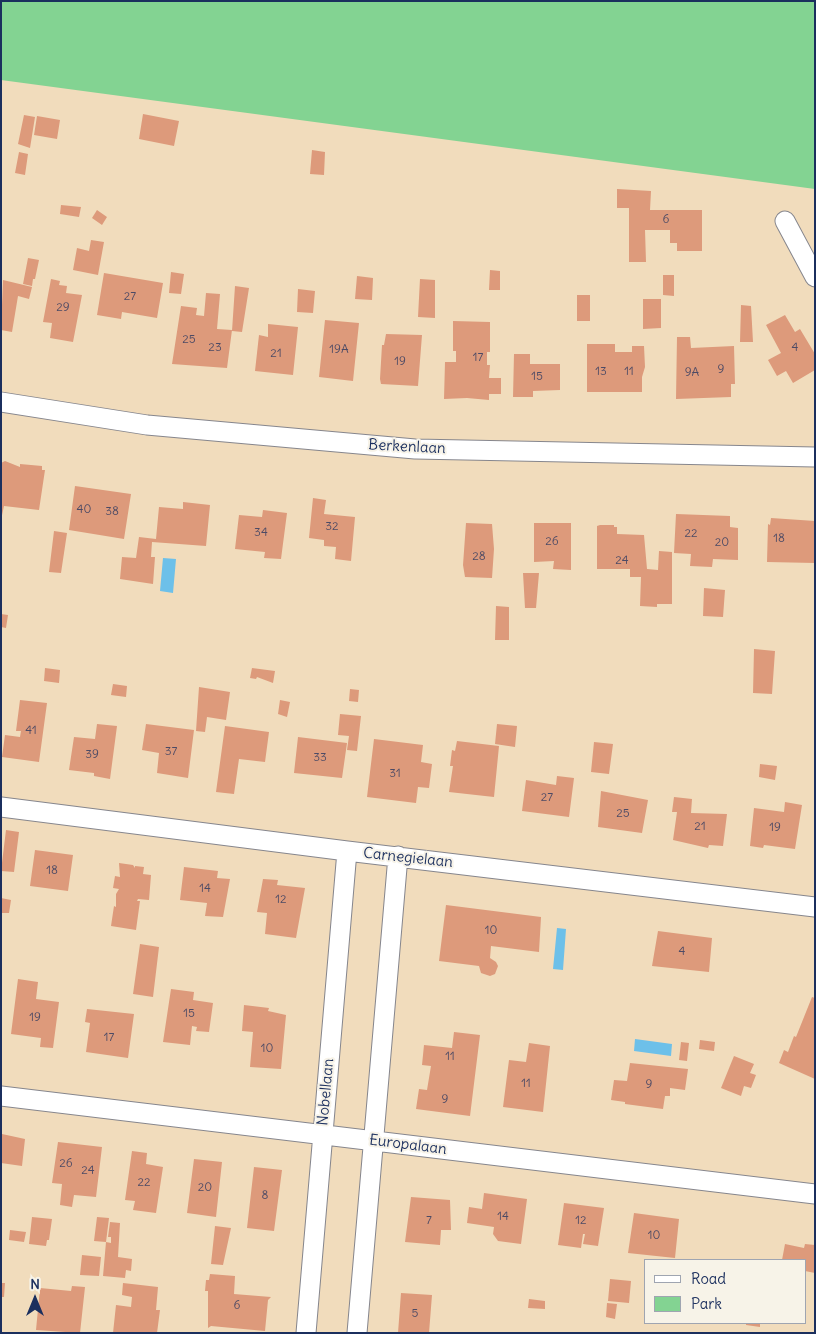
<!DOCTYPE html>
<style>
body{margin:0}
#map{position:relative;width:816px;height:1334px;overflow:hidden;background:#f1dcbc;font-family:Delius,sans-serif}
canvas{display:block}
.frame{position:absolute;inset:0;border:2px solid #1b2f5e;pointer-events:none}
.legend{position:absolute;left:644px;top:1259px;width:162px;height:65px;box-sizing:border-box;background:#f7f3e8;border:1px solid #9fa5b1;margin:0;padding:6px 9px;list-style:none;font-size:15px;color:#1b2f5e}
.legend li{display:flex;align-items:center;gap:10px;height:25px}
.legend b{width:25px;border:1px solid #9fa5b1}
.north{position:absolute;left:10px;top:1274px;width:50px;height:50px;-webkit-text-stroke:4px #f7f3e8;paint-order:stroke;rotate:0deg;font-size:14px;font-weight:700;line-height:20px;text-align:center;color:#1b2f5e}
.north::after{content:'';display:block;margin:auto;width:18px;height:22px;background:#1b2f5e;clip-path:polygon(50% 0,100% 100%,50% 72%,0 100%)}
</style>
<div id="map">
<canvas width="816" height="1334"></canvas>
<div class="frame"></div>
<ul class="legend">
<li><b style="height:6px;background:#fff"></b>Road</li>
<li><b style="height:14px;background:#83d392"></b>Park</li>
</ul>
<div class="north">N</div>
</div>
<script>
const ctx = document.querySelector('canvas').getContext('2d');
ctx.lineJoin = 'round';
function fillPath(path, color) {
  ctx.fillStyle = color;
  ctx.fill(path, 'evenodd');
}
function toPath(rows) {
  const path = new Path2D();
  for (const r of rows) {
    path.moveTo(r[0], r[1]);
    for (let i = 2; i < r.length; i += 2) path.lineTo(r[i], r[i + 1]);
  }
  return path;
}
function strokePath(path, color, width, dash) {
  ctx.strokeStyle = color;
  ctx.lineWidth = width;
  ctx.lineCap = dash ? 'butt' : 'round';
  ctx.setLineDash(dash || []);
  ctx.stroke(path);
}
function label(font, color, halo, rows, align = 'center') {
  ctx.font = font + ' Delius,sans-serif';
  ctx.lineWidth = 4;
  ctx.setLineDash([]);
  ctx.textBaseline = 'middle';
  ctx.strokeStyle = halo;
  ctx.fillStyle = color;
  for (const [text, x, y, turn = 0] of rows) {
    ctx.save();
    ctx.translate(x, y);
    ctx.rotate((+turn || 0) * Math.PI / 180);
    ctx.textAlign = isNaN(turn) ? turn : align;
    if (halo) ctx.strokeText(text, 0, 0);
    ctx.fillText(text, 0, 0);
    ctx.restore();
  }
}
fillPath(toPath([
 [1,1,815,1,815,189,1,80]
]), '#83d392');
fillPath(toPath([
 [163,558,176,559,173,593,160,591],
 [557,928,566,929,563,970,553,969],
 [635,1039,672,1044,671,1056,634,1051]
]), '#6dc0e9');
fillPath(toPath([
 [143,114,179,121,174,146,139,139],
 [24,115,35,117,30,148,18,144],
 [37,116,60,120,57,139,34,135],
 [312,150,325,152,324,175,310,174],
 [19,152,28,154,25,175,15,173],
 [617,189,651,191,650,210,702,210,702,251,677,251,677,243,670,243,670,230,645,230,646,262,629,262,629,208,617,208],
 [61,205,81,207,79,217,60,214],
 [97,210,107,217,102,225,92,218],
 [91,240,104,242,98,275,73,270,77,248,89,251],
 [28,258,39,260,35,279,33,279,32,286,23,284],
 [490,270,500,271,500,290,489,290],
 [171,272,184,274,181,294,169,293],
 [104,273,163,283,157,318,122,312,121,319,97,315],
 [663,275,674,275,674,296,663,295],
 [357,276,373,278,372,300,355,299],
 [51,279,60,281,59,285,67,286,66,293,82,295,73,342,50,338,52,323,43,322],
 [420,279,435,280,435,318,418,317],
 [3,280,32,287,29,299,18,296,12,332,1,330],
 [235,286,249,288,242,332,232,331],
 [298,289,315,291,313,313,297,312],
 [206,293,220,294,217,329,232,330,227,368,172,364,181,306,197,308,196,315,204,316],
 [577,295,590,295,590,321,577,321],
 [643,299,661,299,661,328,643,329],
 [741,305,751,306,753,342,740,342],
 [785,315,795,332,800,329,815,354,815,370,793,383,786,371,777,376,768,360,781,353,766,325],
 [325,320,359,323,353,381,319,377],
 [453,321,490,322,490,352,487,352,487,365,490,365,489,378,501,378,501,394,489,394,489,400,467,398,444,399,445,362,456,362,456,351,453,351],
 [268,324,298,327,293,375,255,371,259,335,268,337],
 [386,334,422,335,418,386,381,384,380,379,382,345,384,345],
 [677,337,690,337,691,348,734,346,735,384,731,384,731,397,676,399],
 [587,344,615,344,615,352,632,352,632,346,644,346,645,367,642,377,642,392,587,392],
 [514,354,530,354,530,364,560,364,560,390,533,391,533,397,513,397],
 [5,461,20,467,20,464,42,466,42,470,45,470,39,510,4,506,1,520,1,463],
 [75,486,131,494,124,539,69,530],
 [313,498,326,500,324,514,355,517,351,561,335,559,336,547,324,546,324,540,309,538],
 [183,502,210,505,206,546,152,542,151,557,155,557,153,584,120,579,122,557,136,558,139,537,156,539,159,507,183,509],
 [263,510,287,513,281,559,264,558,265,552,235,549,239,515,262,517],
 [676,514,730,516,730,527,738,528,738,560,713,559,712,567,690,566,691,554,674,553],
 [771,518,815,521,815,563,767,562,768,524,770,525],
 [466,523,492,524,494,549,492,578,465,577,463,565],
 [534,523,571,523,571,570,553,569,554,561,534,562],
 [600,525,614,525,614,527,617,527,617,534,644,535,647,569,658,570,659,551,672,552,672,604,657,604,657,607,640,606,641,577,630,577,630,569,597,569,597,526],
 [54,531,67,533,61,573,49,572],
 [523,573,539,573,536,608,525,608],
 [704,588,725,590,723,617,703,616],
 [496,606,509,607,509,640,495,640],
 [1,614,8,615,6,628,1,627],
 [754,649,775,651,772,694,753,693],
 [45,668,60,670,59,683,44,681],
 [252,668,275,671,273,683,257,677,256,679,250,678],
 [113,684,127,686,126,697,111,695],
 [199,687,230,692,226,720,207,717,205,732,196,731],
 [350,689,359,690,358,702,349,701],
 [20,700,47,703,39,762,2,757,5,735,20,737,21,731,16,731],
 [280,700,290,702,287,717,278,714],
 [340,714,361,716,357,751,347,750,349,736,338,735],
 [97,724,117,726,110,779,94,776,94,773,69,770,74,737,95,739],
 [146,724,194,730,188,778,157,773,159,753,142,750],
 [497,724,517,726,515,747,495,744],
 [225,726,269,732,265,762,239,759,234,794,216,792],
 [298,737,347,743,342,778,294,773],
 [374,739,423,745,421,762,432,764,429,788,418,787,416,803,367,797],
 [457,741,499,746,494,797,449,792,453,766,450,766,452,750,455,751],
 [594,742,613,744,609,774,591,772],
 [760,764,777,766,775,780,759,777],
 [557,776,574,778,569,817,522,811,526,780,556,785],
 [601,791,648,800,642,833,598,827],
 [674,797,692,799,691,813,727,814,723,846,709,845,708,848,673,840,677,812,672,812],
 [785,802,802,805,795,849,764,845,763,848,750,846,754,808,784,812],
 [6,830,19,832,14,872,1,871],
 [35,850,73,855,68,891,30,886],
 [119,863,133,865,135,868,135,866,144,867,143,874,151,875,149,900,138,899,137,901,140,901,136,930,111,926,114,906,116,907,116,894,119,889,113,888,115,876,120,877],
 [184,867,218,871,217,878,230,879,223,917,205,916,207,903,180,900],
 [263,879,278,880,277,885,305,888,296,938,265,934,267,913,257,912],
 [1,898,11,900,9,913,1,913],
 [446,905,541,917,539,952,491,946,490,958,496,962,498,966,495,974,490,976,481,973,479,966,439,961],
 [658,931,712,938,709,972,652,966],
 [140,944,159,947,153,997,133,994],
 [18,979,38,982,36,999,59,1002,53,1048,40,1047,41,1038,11,1034],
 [171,989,194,992,193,1000,213,1003,209,1032,196,1031,197,1027,192,1026,190,1045,163,1042],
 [812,997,815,998,815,1079,779,1063,784,1050,788,1052,794,1036,796,1037],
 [244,1005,269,1008,268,1011,286,1015,281,1069,250,1067,253,1032,242,1031],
 [87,1009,134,1014,128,1058,86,1052,90,1023,85,1022],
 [454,1032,480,1035,470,1116,416,1109,419,1089,427,1090,431,1066,422,1065,424,1045,452,1048],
 [700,1040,715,1042,714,1051,699,1049],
 [681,1042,689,1043,687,1061,679,1060],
 [529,1043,550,1046,543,1112,503,1107,509,1060,526,1062],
 [734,1056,754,1064,750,1073,756,1075,751,1088,744,1086,741,1096,721,1088],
 [630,1063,688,1069,685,1090,670,1088,670,1096,665,1096,663,1109,625,1104,625,1102,611,1100,614,1080,627,1081],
 [2,1134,25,1139,22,1166,1,1163],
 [58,1142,102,1147,96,1197,74,1195,72,1207,60,1205,62,1184,52,1183],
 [132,1151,147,1153,146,1164,163,1167,156,1213,133,1210,135,1201,125,1200],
 [194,1159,222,1162,216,1217,187,1213],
 [254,1167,282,1170,274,1231,247,1228],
 [484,1193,527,1199,521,1244,498,1241,493,1234,494,1227,467,1223,469,1207,482,1209],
 [411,1197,450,1200,451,1230,441,1230,440,1245,405,1242],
 [564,1203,604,1208,598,1246,583,1244,585,1234,583,1234,581,1248,558,1245],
 [634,1213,679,1219,675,1258,628,1253],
 [32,1217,52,1219,49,1240,47,1240,46,1246,29,1244],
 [97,1217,109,1218,106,1242,111,1243,111,1237,108,1237,110,1222,120,1223,118,1257,132,1259,131,1271,126,1270,125,1278,103,1276,106,1242,94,1241],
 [215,1226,231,1228,223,1265,211,1264],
 [10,1230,26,1232,24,1242,9,1240],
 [785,1244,804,1248,805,1244,815,1245,815,1273,805,1271,805,1260,782,1260],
 [82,1255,101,1257,99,1276,80,1275],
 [210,1274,235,1276,234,1294,271,1297,268,1300,265,1331,211,1326,208,1328,208,1291,205,1291,206,1280,209,1280],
 [610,1279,631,1281,629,1303,608,1301],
 [1,1283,5,1283,4,1297,1,1297],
 [123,1283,158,1287,156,1310,160,1310,157,1333,113,1333,116,1305,131,1307,132,1297,122,1295],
 [72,1286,85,1287,80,1333,36,1330,40,1288,71,1291],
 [401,1293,432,1295,429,1333,398,1333],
 [529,1299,545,1301,545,1309,528,1308],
 [607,1303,617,1304,615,1319,606,1317],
 [746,1323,760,1323,760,1327,746,1325]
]), '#dd9a7b');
const minor = toPath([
 [785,221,815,277],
 [1,402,147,425,415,449,815,457],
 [1,807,347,851,815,907],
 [1,1096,815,1194],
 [306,1333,347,851],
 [357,1333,398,856]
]);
strokePath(minor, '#86868d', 21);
strokePath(minor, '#fff', 19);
label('12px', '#4c4a65', null, [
 ["6",666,220],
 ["27",130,297],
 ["29",63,308],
 ["25",189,340],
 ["23",215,348],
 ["4",795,348],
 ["19A",339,350],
 ["21",276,354],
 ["17",478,358],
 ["19",400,362],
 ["9",721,370],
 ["13",601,372],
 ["11",629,372],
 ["9A",692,373],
 ["15",537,377],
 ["40",84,510],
 ["38",112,512],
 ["32",332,527],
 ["34",261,533],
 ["22",691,534],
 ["18",779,539],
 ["26",552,542],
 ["20",722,543],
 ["28",479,557],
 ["24",622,561],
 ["41",31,731],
 ["37",171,752],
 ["39",92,755],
 ["33",320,758],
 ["31",395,774],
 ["27",547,798],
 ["25",623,814],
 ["21",700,827],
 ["19",775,828],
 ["18",52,871],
 ["14",205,889],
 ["12",281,900],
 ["10",491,931],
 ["4",682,952],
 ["15",189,1014],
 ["19",35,1018],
 ["17",109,1038],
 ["10",267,1049],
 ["11",450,1057],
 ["11",526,1084],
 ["9",649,1085],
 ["9",445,1100],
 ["26",66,1164],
 ["24",88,1171],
 ["22",144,1183],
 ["20",205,1188],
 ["8",265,1196],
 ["14",503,1217],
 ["7",429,1221],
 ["12",581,1221],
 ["10",654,1236],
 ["6",237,1306],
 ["5",415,1314]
]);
label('15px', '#1b2f5e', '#f7f3e8', [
 ["Berkenlaan",407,447,3],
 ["Carnegielaan",408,858,6],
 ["Nobellaan",326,1092,-85],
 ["Europalaan",408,1145,7]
]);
</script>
